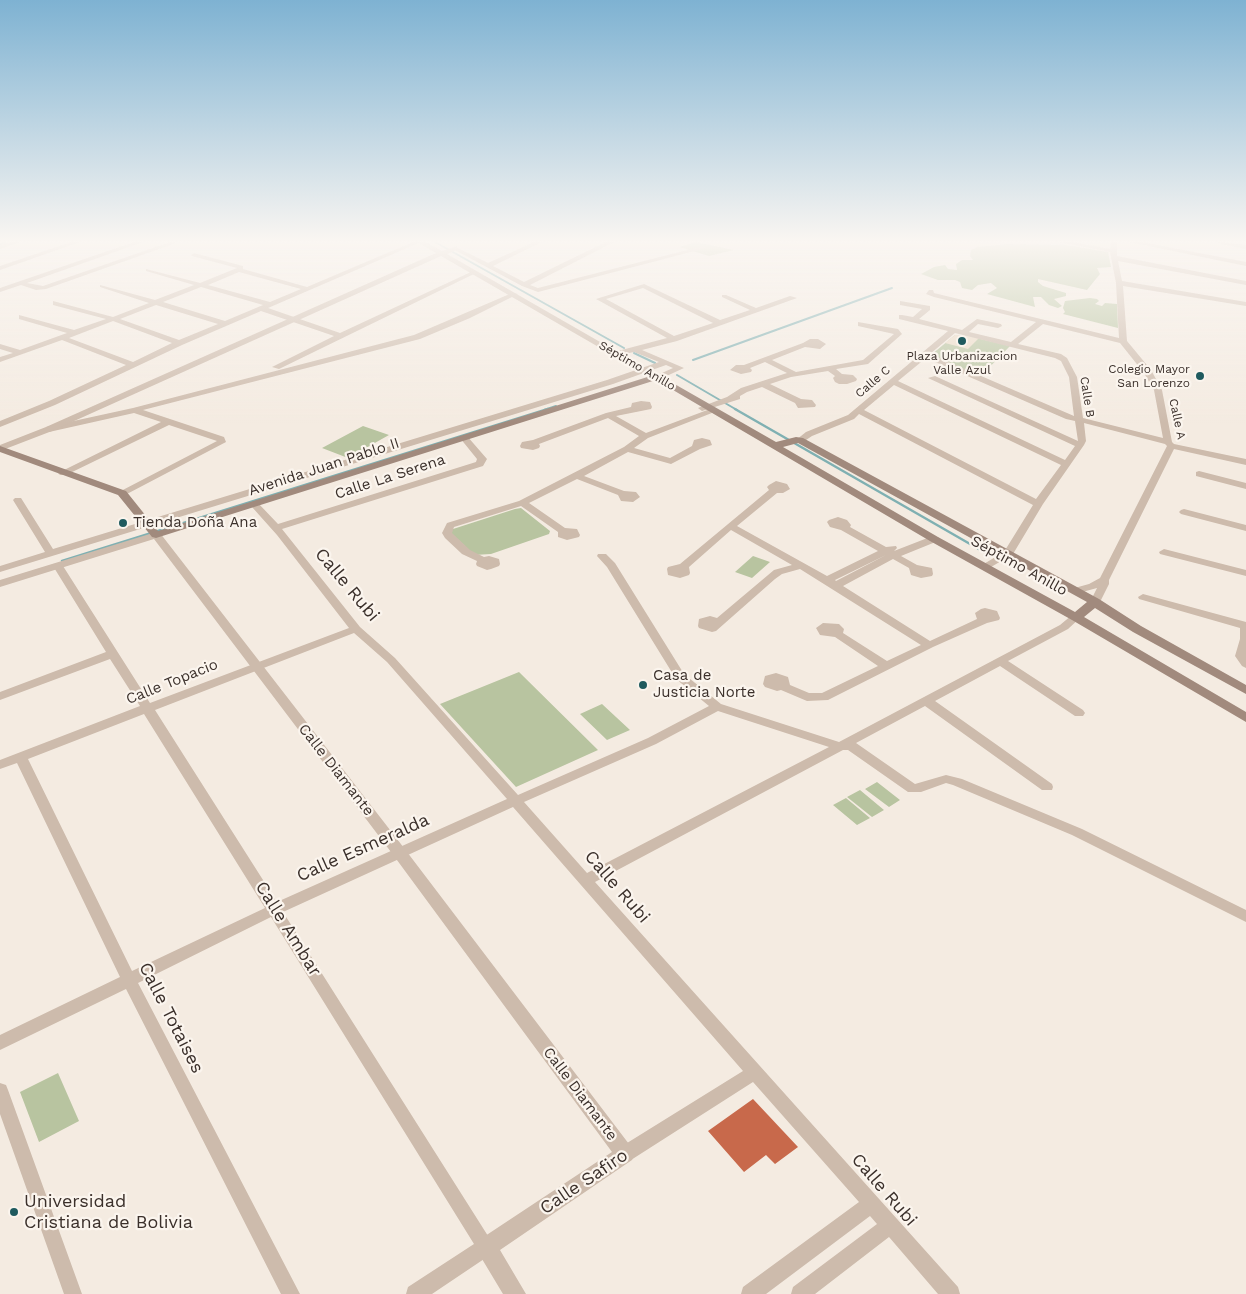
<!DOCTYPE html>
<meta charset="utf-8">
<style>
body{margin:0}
canvas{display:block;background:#f4ebe1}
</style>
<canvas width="1246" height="1294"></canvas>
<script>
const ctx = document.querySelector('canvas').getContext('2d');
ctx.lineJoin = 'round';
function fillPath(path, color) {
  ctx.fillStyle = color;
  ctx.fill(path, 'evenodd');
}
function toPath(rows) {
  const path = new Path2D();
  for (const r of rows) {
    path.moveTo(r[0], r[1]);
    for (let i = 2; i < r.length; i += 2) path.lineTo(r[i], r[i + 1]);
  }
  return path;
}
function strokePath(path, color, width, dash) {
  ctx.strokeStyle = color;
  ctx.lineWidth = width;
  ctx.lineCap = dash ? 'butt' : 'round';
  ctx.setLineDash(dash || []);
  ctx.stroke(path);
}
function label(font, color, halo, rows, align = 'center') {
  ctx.font = font + ' "Work Sans",sans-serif';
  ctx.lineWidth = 4.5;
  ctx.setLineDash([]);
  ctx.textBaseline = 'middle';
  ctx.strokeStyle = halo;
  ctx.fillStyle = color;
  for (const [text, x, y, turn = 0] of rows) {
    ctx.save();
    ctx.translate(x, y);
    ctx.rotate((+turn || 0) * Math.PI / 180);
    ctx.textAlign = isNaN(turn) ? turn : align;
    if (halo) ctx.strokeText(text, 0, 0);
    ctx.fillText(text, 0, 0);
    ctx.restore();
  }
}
fillPath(toPath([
 [696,242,734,250,709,256,679,247],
 [1007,244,1067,245,1108,252,1111,267,1097,268,1100,274,1087,290,1038,279,1038,282,1043,286,1066,293,1066,296,1054,299,1062,306,1058,308,1049,305,1041,297,1033,297,1035,307,987,294,997,288,991,283,978,285,972,290,962,288,960,282,955,280,938,280,921,274,934,267,945,265,948,269,957,270,956,264,962,260,973,260,970,256,971,250,977,247],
 [1090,298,1097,299,1099,301,1095,304,1102,306,1105,303,1117,304,1118,328,1063,314,1065,312,1063,308,1065,301],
 [955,335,964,335,1010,346,980,377,931,355],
 [363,426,389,435,348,458,322,448],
 [521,508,550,531,549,534,491,554,474,555,450,532,453,529,515,509],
 [753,556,770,562,752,578,735,572],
 [519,672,598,750,516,787,440,704],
 [602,704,630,730,607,740,580,714],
 [877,782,900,800,889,807,865,789],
 [860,790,884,810,872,817,847,797],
 [846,798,870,818,857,825,833,805],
 [58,1073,79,1121,39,1142,20,1092]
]), '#b8c4a0');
fillPath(toPath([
 [955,335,964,335,979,338,968,349,945,343]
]), '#ecdcc8');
strokePath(toPath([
 [435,242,624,348],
 [0,244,5,242],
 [634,353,655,363],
 [693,360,892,288],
 [677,375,737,410],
 [544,410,556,406]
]), '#7fb0b2', 2);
strokePath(toPath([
 [735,409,984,552],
 [62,561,548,409]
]), '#7fb0b2', 2.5);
fillPath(toPath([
 [753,1099,798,1147,775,1164,766,1155,744,1172,708,1131]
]), '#c8694b');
fillPath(toPath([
 [10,242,20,242,0,249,0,245,10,242],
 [71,242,80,242,0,270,0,266,71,242],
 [134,242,143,242,27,283,43,286,170,242,176,243,46,289,36,290,21,285,0,292,0,288,134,242],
 [413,242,421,242,268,308,340,333,473,271,478,272,279,369,272,367,334,336,261,311,182,345,55,405,0,427,0,421,49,401,126,365,62,340,0,362,0,357,13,353,0,349,0,344,20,350,67,333,19,319,19,315,74,330,106,319,53,305,53,301,113,317,149,303,100,287,100,285,155,300,194,285,146,271,146,269,200,283,237,268,192,256,191,255,194,253,243,266,243,269,307,287,413,242],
 [239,272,301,289,270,302,208,285,239,272],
 [201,287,263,305,225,321,163,302,201,287],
 [156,305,218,324,179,340,120,319,156,305],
 [113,321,172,343,133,362,69,338,113,321],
 [534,242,542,242,493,266,524,282,606,242,614,242,530,285,538,288,703,246,706,248,538,292,522,286,451,248,456,247,488,263,534,242],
 [1059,242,1073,242,1110,249,1111,242,1117,242,1117,256,1246,281,1246,285,1118,261,1122,281,1246,302,1246,306,1123,286,1127,341,1151,370,1162,390,1172,442,1174,444,1246,459,1246,465,1174,449,1109,580,1109,584,1100,602,1095,605,1090,602,1097,588,1075,594,1070,591,1071,589,1089,584,1100,578,1167,446,1165,444,1084,423,1086,441,1084,445,1043,504,1013,554,986,570,982,569,981,567,982,565,1004,552,1033,505,859,414,854,419,812,436,803,442,797,442,796,440,806,432,848,415,948,331,899,319,899,315,902,315,913,317,922,309,900,305,900,301,930,306,930,310,919,319,962,330,977,319,1001,324,1002,326,998,328,978,324,969,332,1011,342,1036,322,934,297,926,294,929,290,933,290,934,293,938,294,1119,338,1116,283,1110,252,1059,242],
 [1043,324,1120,343,1144,373,1154,390,1163,438,1083,418,1077,377,1067,358,1061,354,1018,344,1043,324],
 [955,333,1055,358,1061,361,1069,377,1074,416,930,354,955,333],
 [926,358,1066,419,1075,421,1078,441,935,376,928,378,1075,446,1065,460,898,381,926,358],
 [894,385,1061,465,1036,499,864,410,894,385],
 [1129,242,1142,242,1246,262,1246,266,1129,242],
 [1218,242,1246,245,1246,249,1221,244,1218,242],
 [644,284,720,320,750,310,722,297,722,295,726,295,756,308,790,296,797,298,677,341,642,350,684,368,660,379,653,377,673,368,666,365,613,384,0,572,0,566,45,552,13,500,15,498,21,498,53,549,607,380,659,362,634,352,614,356,614,352,667,338,596,299,644,284],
 [643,288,713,323,674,336,606,299,643,288],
 [512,293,518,294,470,318,420,339,143,410,224,437,226,442,125,495,122,496,117,493,217,441,169,425,66,475,60,475,58,473,161,422,134,413,49,432,46,431,46,427,133,408,414,335,512,293],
 [858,322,898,329,902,334,868,364,836,369,842,374,853,375,857,379,856,381,847,384,839,384,835,382,833,378,835,376,828,371,791,377,770,384,801,399,812,400,816,405,815,407,798,408,795,403,762,387,747,392,740,396,740,399,702,411,698,408,727,397,741,388,787,373,765,362,750,368,752,370,751,372,741,374,730,370,736,365,744,365,803,343,810,339,818,339,826,344,820,349,805,347,772,360,796,372,863,360,894,334,858,326,858,322],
 [641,401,650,402,652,407,651,409,616,416,646,433,710,409,716,409,717,411,648,438,634,448,670,458,692,446,694,440,702,438,710,440,712,445,700,449,671,464,628,452,584,476,624,491,636,492,640,497,633,502,621,501,618,495,577,479,529,503,565,528,577,529,580,535,579,537,567,540,558,537,558,532,521,506,454,527,452,533,470,550,484,557,489,556,499,559,500,564,499,566,491,569,487,570,477,566,476,564,477,561,462,554,445,538,442,533,447,523,519,501,624,447,639,436,608,418,539,444,540,446,539,448,533,450,521,448,520,446,522,442,533,440,606,413,631,407,632,403,641,401],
 [464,435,467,436,487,459,483,466,282,529,360,627,395,658,518,795,648,738,709,706,676,679,607,567,597,556,598,554,606,554,615,563,684,674,721,704,839,742,1060,625,1072,615,1080,615,1081,617,1068,629,1008,661,1083,710,1085,713,1083,716,1075,716,1000,666,935,701,1052,784,1053,787,1052,790,1042,790,925,706,856,743,915,784,946,775,962,779,1082,829,1246,910,1246,922,1072,835,953,785,946,783,921,792,908,792,848,750,843,750,595,882,958,1287,960,1294,938,1294,889,1237,815,1294,791,1294,793,1287,877,1224,870,1216,766,1294,741,1294,743,1287,859,1202,753,1082,631,1160,625,1162,619,1160,616,1154,619,1148,743,1071,513,807,283,912,495,1247,493,1253,432,1294,406,1294,408,1287,474,1244,271,917,138,983,300,1294,281,1294,126,989,0,1050,0,1035,120,977,17,763,0,769,0,760,140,706,110,659,0,700,0,692,106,652,53,566,54,564,62,564,63,566,150,703,349,628,277,535,252,507,252,503,258,503,278,524,476,462,477,459,460,438,464,435],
 [354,633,387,662,507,799,277,902,155,710,354,633],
 [718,711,829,747,587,873,524,802,656,744,718,711],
 [144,714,265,908,132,971,28,759,144,714],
 [1199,471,1246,483,1246,489,1196,476,1196,472,1199,471],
 [776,481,787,484,790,489,783,493,777,493,737,526,827,576,878,551,841,530,830,527,827,522,829,520,838,517,847,520,851,525,850,527,886,547,896,546,897,548,894,551,930,537,938,537,939,539,938,541,901,556,917,565,932,568,933,574,932,576,921,578,911,575,909,568,893,559,843,586,930,641,977,619,975,613,981,609,985,608,997,611,1000,618,999,620,987,623,933,647,828,700,807,701,781,690,777,691,765,687,763,684,765,676,776,673,788,677,790,685,809,693,822,693,878,666,835,637,820,635,816,628,823,623,839,624,844,629,843,633,887,661,921,645,800,569,782,574,775,579,716,631,712,632,699,628,698,626,699,619,710,616,717,618,774,570,792,565,731,530,689,567,690,573,689,575,680,578,668,575,667,569,668,567,680,564,769,490,767,487,769,485,776,481],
 [886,555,836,581,835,580,886,555],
 [1184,509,1246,525,1246,531,1181,514,1179,512,1181,510,1184,509],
 [1164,549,1246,570,1246,576,1160,554,1159,552,1164,549],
 [1143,594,1246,622,1246,668,1242,666,1235,656,1240,639,1240,628,1139,599,1138,597,1143,594],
 [0,1083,6,1085,8,1090,82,1294,64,1294,0,1114,0,1083]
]), '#cdbbac');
fillPath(toPath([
 [417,242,426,242,442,251,457,246,457,250,447,254,661,377,660,379,654,379,441,256,52,431,0,451,0,445,46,427,436,253,417,242],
 [156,532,160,533,404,848,632,1148,635,1154,632,1160,500,1250,526,1294,503,1294,479,1254,476,1247,479,1240,612,1152,394,856,154,539,0,587,0,580,156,532]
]), '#cdbbac');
fillPath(toPath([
 [657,374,776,442,796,437,803,438,1099,599,1141,626,1246,685,1246,694,1133,632,1095,608,1084,617,1246,712,1246,722,1072,620,930,541,656,380,156,538,152,537,118,495,0,452,0,446,126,491,158,531,657,374],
 [798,443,1087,602,1075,612,938,537,783,447,798,443]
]), '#a18a7d');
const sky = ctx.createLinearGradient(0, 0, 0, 423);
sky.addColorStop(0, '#7eb2d2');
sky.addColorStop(0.57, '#faf6f2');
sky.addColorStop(1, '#faf6f200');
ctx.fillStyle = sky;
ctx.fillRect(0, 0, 1246, 423);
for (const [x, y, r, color] of [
 [962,341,5,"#1f5a5e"],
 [1200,376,5,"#1f5a5e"],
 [123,523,5,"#1f5a5e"],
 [643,685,5,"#1f5a5e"],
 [14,1212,5,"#1f5a5e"]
]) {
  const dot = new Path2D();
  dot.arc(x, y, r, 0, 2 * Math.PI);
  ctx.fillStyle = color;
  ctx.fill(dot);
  strokePath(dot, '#fbf5ee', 2);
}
label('12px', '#3b302b', '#fbf5ee', [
 ["Plaza Urbanizacion",962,356],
 ["Valle Azul",962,370],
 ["Colegio Mayor",1190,369,"right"],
 ["San Lorenzo",1190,383,"right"]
]);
label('12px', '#3b302b', '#fbf5ee', [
 ["Séptimo Anillo",637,366,30],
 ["Calle C",873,382,-41],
 ["Calle B",1087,397,81],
 ["Calle A",1177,419,78]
]);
label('15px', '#3b302b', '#fbf5ee', [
 ["Avenida Juan Pablo II",324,467,-18],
 ["Calle La Serena",390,477,-18],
 ["Séptimo Anillo",1019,566,29],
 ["Calle Topacio",172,682,-22],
 ["Calle Diamante",336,770,52],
 ["Calle Diamante",580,1094,53]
]);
label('15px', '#3b302b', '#fbf5ee', [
 ["Tienda Doña Ana",133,523],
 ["Casa de",653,676],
 ["Justicia Norte",653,693]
], 'left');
label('18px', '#3b302b', '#fbf5ee', [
 ["Calle Rubi",347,585,50],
 ["Calle Esmeralda",363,848,-24],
 ["Calle Rubi",617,887,49],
 ["Calle Ambar",288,929,58],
 ["Calle Totaises",171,1018,63],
 ["Calle Safiro",584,1182,-34],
 ["Calle Rubi",884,1190,49]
]);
label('18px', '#3b302b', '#fbf5ee', [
 ["Universidad",24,1202],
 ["Cristiana de Bolivia",24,1223]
], 'left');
</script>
